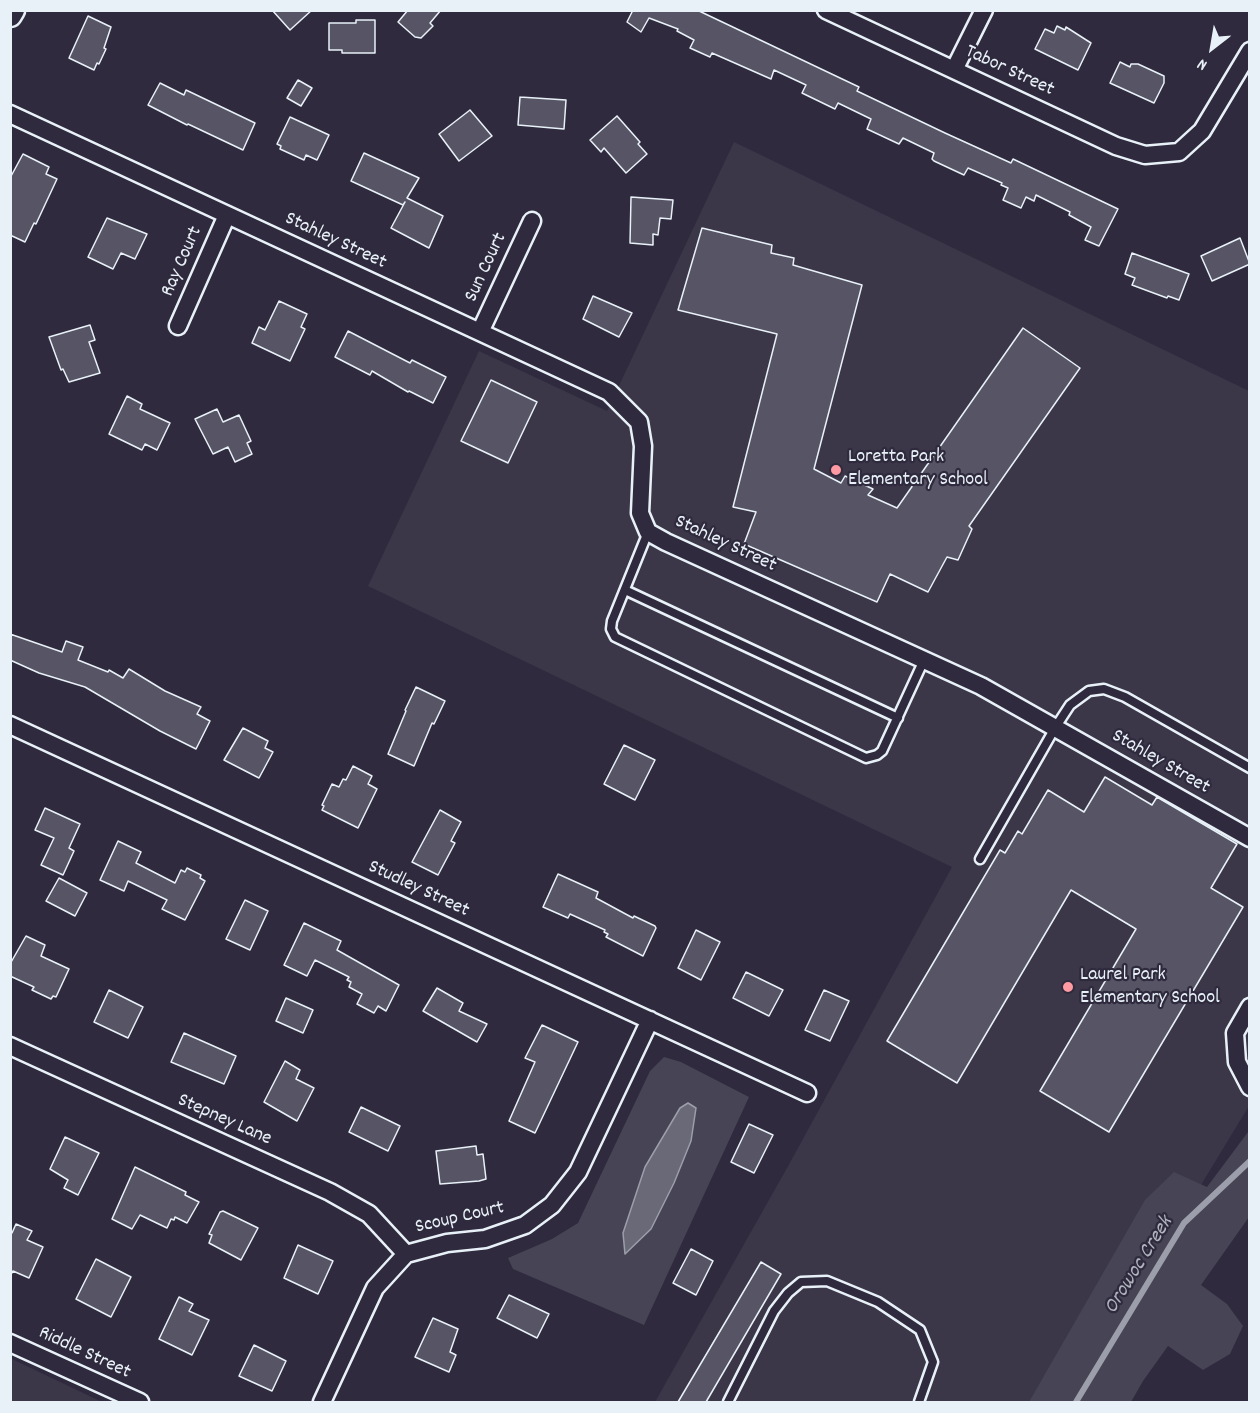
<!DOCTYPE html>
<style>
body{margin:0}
#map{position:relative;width:1260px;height:1413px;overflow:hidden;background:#2f2a3d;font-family:Dekko,sans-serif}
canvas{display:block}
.frame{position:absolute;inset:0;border:12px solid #e8f1f8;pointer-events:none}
.north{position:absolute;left:1182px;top:18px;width:60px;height:60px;-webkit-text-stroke:4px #2f2a3d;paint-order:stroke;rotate:211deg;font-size:16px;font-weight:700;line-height:24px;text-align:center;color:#e8f1f8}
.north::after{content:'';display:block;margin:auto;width:21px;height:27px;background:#e8f1f8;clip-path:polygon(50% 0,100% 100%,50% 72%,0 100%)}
</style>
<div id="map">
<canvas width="1260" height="1413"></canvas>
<div class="frame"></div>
<div class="north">N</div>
</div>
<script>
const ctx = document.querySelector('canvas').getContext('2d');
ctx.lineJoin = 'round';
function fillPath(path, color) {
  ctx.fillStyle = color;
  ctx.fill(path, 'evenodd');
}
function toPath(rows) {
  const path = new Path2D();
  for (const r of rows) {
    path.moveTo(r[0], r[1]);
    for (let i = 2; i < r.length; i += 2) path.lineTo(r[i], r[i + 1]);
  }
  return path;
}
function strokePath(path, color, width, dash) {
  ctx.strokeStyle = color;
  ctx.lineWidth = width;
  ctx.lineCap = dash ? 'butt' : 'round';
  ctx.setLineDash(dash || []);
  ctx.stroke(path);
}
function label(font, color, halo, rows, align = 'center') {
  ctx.font = font + ' Dekko,sans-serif';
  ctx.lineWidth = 4.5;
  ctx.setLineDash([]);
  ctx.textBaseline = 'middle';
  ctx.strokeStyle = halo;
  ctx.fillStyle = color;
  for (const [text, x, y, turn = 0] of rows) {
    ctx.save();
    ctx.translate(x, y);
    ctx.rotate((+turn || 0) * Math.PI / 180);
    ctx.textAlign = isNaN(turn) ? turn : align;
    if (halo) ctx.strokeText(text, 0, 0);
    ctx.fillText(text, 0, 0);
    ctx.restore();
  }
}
fillPath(toPath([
 [734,142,1249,391,1249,1106,1103,1346,1067,1402,655,1402,787,1168,952,867,368,586,479,351,607,411],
 [12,1359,102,1402,11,1402]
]), '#3b3749');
fillPath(toPath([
 [664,1057,681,1062,749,1097,644,1325,513,1269,508,1258,552,1239,578,1223,650,1071],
 [1248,1132,1249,1217,1201,1285,1227,1304,1243,1326,1230,1354,1203,1370,1168,1346,1143,1381,1131,1402,1029,1402,1145,1200,1174,1172,1207,1187]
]), '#464455');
const water = toPath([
 [688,1103,696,1108,691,1141,674,1183,651,1229,625,1254,623,1233,645,1167,680,1108,688,1103]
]);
fillPath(water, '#696978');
strokePath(water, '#9c9fab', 1.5);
strokePath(toPath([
 [1076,1402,1184,1223,1250,1161]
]), '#9c9fab', 6);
const building = toPath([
 [272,10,312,10,290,30,272,10],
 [408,10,441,10,430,23,433,26,421,38,415,37,398,22,408,10],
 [633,10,697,10,859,87,857,91,945,133,1011,163,1013,159,1118,209,1099,246,1085,240,1091,227,1069,215,1070,212,1036,195,1034,201,1026,197,1021,208,1003,200,1008,188,1001,185,1002,183,968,168,964,175,934,161,932,159,934,153,903,138,899,144,867,129,871,119,838,103,835,109,802,93,806,85,774,70,771,79,712,53,710,57,690,48,694,40,677,31,678,29,649,18,641,32,627,22,633,10],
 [88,16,111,27,104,48,106,49,99,64,97,63,94,70,69,58,88,16],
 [356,20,375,20,375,53,342,53,342,50,329,50,329,23,356,23,356,20],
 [1057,26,1065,30,1066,27,1091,43,1078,70,1035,49,1045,29,1054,33,1057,26],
 [1120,62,1130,67,1131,64,1138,64,1164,76,1164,83,1154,103,1110,83,1120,62],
 [298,80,312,88,301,106,287,98,298,80],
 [160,83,184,95,186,90,255,123,243,150,188,124,187,125,148,105,160,83],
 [520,97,566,100,564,129,518,125,520,97],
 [470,110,492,136,459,161,439,134,470,110],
 [617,116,640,142,638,144,647,154,626,173,604,148,601,152,590,140,617,116],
 [290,117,329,135,317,160,306,155,304,160,280,149,281,146,277,144,290,117],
 [364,153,419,178,407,198,443,216,429,248,391,228,405,202,403,205,351,181,364,153],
 [23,154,49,167,46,174,57,179,36,224,34,223,25,242,10,235,10,178,23,154],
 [631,197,673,200,671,219,660,218,658,235,653,234,653,245,630,243,631,197],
 [107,218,147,234,135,259,121,253,113,269,88,257,107,218],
 [702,228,772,245,771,253,794,258,793,265,862,285,814,469,841,483,845,476,873,489,868,495,897,508,1023,328,1080,368,969,526,972,529,958,560,947,557,928,592,890,574,877,602,744,544,756,512,733,507,777,334,678,310,702,228],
 [1240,238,1250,264,1212,281,1201,256,1240,238],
 [1132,253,1189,274,1179,300,1168,296,1167,298,1132,285,1135,278,1125,274,1132,253],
 [593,296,632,313,619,337,583,319,593,296],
 [279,301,307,314,301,327,305,329,290,361,252,343,259,327,265,330,279,301],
 [90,325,95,340,89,342,100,373,69,382,63,369,61,370,49,337,90,325],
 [348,331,410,363,412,360,446,377,433,403,409,391,408,392,372,371,370,375,335,357,348,331],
 [491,380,537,402,508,463,461,441,491,380],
 [127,396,142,404,140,409,170,423,157,450,145,444,142,450,109,434,127,396],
 [217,409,223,422,239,415,251,441,247,443,252,454,235,462,228,447,213,454,195,419,217,409],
 [10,634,62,652,66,641,83,647,78,660,108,672,109,670,123,678,129,669,165,691,201,707,197,714,210,721,196,749,160,731,85,687,39,673,10,660,10,634],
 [416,687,445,701,434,724,432,723,414,766,388,754,406,711,405,710,416,687],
 [243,728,268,741,265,748,273,752,259,778,224,760,243,728],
 [624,745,655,760,635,800,604,784,624,745],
 [353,766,372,776,368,784,377,789,358,828,322,810,324,806,322,805,332,784,339,787,343,779,346,780,353,766],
 [1105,777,1152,805,1157,797,1237,844,1211,888,1243,907,1109,1132,1040,1091,1136,929,1071,890,957,1083,887,1041,1000,850,1005,853,1018,831,1022,834,1048,790,1084,812,1105,777],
 [45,808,80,824,69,848,74,851,63,875,41,865,54,838,35,830,45,808],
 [440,810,461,822,451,841,455,843,438,875,412,862,440,810],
 [118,841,141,852,136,863,175,883,181,870,185,872,187,868,201,875,200,878,205,881,185,920,162,909,167,900,128,881,124,891,100,880,118,841],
 [558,874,598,892,596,898,633,918,634,916,655,926,656,928,643,956,606,937,608,934,604,932,605,930,570,914,568,918,543,907,558,874],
 [59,878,87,893,75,916,46,901,59,878],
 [245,900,268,911,250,950,226,939,245,900],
 [304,923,341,941,337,950,399,985,386,1011,378,1006,374,1013,357,1004,362,994,349,987,351,982,347,980,349,977,315,960,307,976,284,965,304,923],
 [696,930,720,942,701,980,678,968,696,930],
 [26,936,45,945,41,956,69,969,56,997,53,996,51,999,32,990,34,987,10,976,10,964,26,936],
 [746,972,783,990,769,1016,733,998,746,972],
 [437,988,463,1003,459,1011,487,1024,477,1042,423,1011,437,988],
 [109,990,143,1007,128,1038,94,1022,109,990],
 [824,990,849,1001,830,1041,805,1030,824,990],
 [286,998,313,1010,303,1033,276,1021,286,998],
 [542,1025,578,1042,535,1133,509,1121,535,1062,525,1058,542,1025],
 [184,1033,236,1056,224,1084,171,1062,184,1033],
 [285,1061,300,1070,296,1079,314,1088,297,1121,264,1102,285,1061],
 [361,1107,400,1126,388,1151,349,1132,361,1107],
 [749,1124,773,1135,754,1173,731,1162,749,1124],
 [65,1137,99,1153,78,1195,64,1188,68,1180,50,1169,65,1137],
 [476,1146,477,1155,483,1154,486,1179,479,1181,440,1184,436,1151,476,1146],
 [135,1167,186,1192,185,1195,199,1202,187,1223,175,1217,174,1220,171,1219,167,1228,140,1215,132,1229,112,1219,135,1167],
 [223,1211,258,1228,241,1260,209,1243,212,1235,209,1234,220,1212,223,1211],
 [16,1224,32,1231,27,1240,43,1247,29,1278,13,1271,10,1276,10,1232,12,1233,16,1224],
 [298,1245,333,1261,318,1294,284,1278,298,1245],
 [691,1249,713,1261,696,1295,673,1283,691,1249],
 [96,1259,131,1277,111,1317,76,1299,96,1259],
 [761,1262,781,1274,706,1402,678,1402,761,1262],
 [509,1295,549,1314,537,1338,497,1318,509,1295],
 [179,1297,193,1304,189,1311,209,1320,192,1355,159,1339,179,1297],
 [433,1318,458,1329,450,1352,456,1355,449,1372,415,1357,433,1318],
 [254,1345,286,1361,272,1391,239,1376,254,1345]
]);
fillPath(building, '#575565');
strokePath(building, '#e8f1f8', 1.5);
const lane = toPath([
 [648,532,612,621,611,629,615,637,866,758,877,755,882,751,924,660],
 [625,590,898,718],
 [980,859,1055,728,1070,705,1089,691,1104,689,1125,697,1250,768],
 [728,1402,774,1311,788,1293,801,1282,827,1281,878,1302,920,1330,933,1362,919,1402]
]);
const street = toPath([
 [826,10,1116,146,1145,155,1179,152,1202,131,1250,51],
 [954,70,984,10],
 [10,114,609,392,639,422,643,446,640,513,648,532,666,542,981,686,1250,838],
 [178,326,227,215],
 [480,332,532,221],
 [10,725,807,1093],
 [1250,1007,1235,1033,1237,1062,1250,1087],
 [10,1046,330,1192,369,1214,406,1254],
 [10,1343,140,1402],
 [322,1402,375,1288,406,1254,447,1243,485,1239,525,1225,552,1205,578,1172,650,1020]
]);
const secondary = toPath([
 [10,15,13,10]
]);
strokePath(lane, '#e8f1f8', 13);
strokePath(street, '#e8f1f8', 21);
strokePath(secondary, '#e8f1f8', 27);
strokePath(lane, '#2f2a3d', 8);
strokePath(street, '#2f2a3d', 16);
strokePath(secondary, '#2f2a3d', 22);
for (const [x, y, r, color] of [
 [836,470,6,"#ff9aa2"],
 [1068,987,6,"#ff9aa2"]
]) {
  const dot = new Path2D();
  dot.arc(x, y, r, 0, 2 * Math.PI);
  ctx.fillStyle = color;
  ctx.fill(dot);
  strokePath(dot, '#2f2a3d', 2);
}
label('20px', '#e8f1f8', '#2f2a3d', [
 ["Tabor Street",1009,72,25],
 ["Stahley Street",335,242,25],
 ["Ray Court",183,262,-66],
 ["Sun Court",487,268,-65],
 ["Stahley Street",725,545,25],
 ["Stahley Street",1160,763,30],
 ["Studley Street",418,890,25],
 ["Stepney Lane",224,1121,24],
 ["Scoup Court",460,1219,-13],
 ["Riddle Street",84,1354,25]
]);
label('20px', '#e8f1f8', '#2f2a3d', [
 ["Loretta Park",848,458],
 ["Elementary School",848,481],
 ["Laurel Park",1080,976],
 ["Elementary School",1080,999]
], 'left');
label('italic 21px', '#afb4be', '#2f2a3d', [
 ["Orowoc Creek",1140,1266,-58]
]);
</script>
